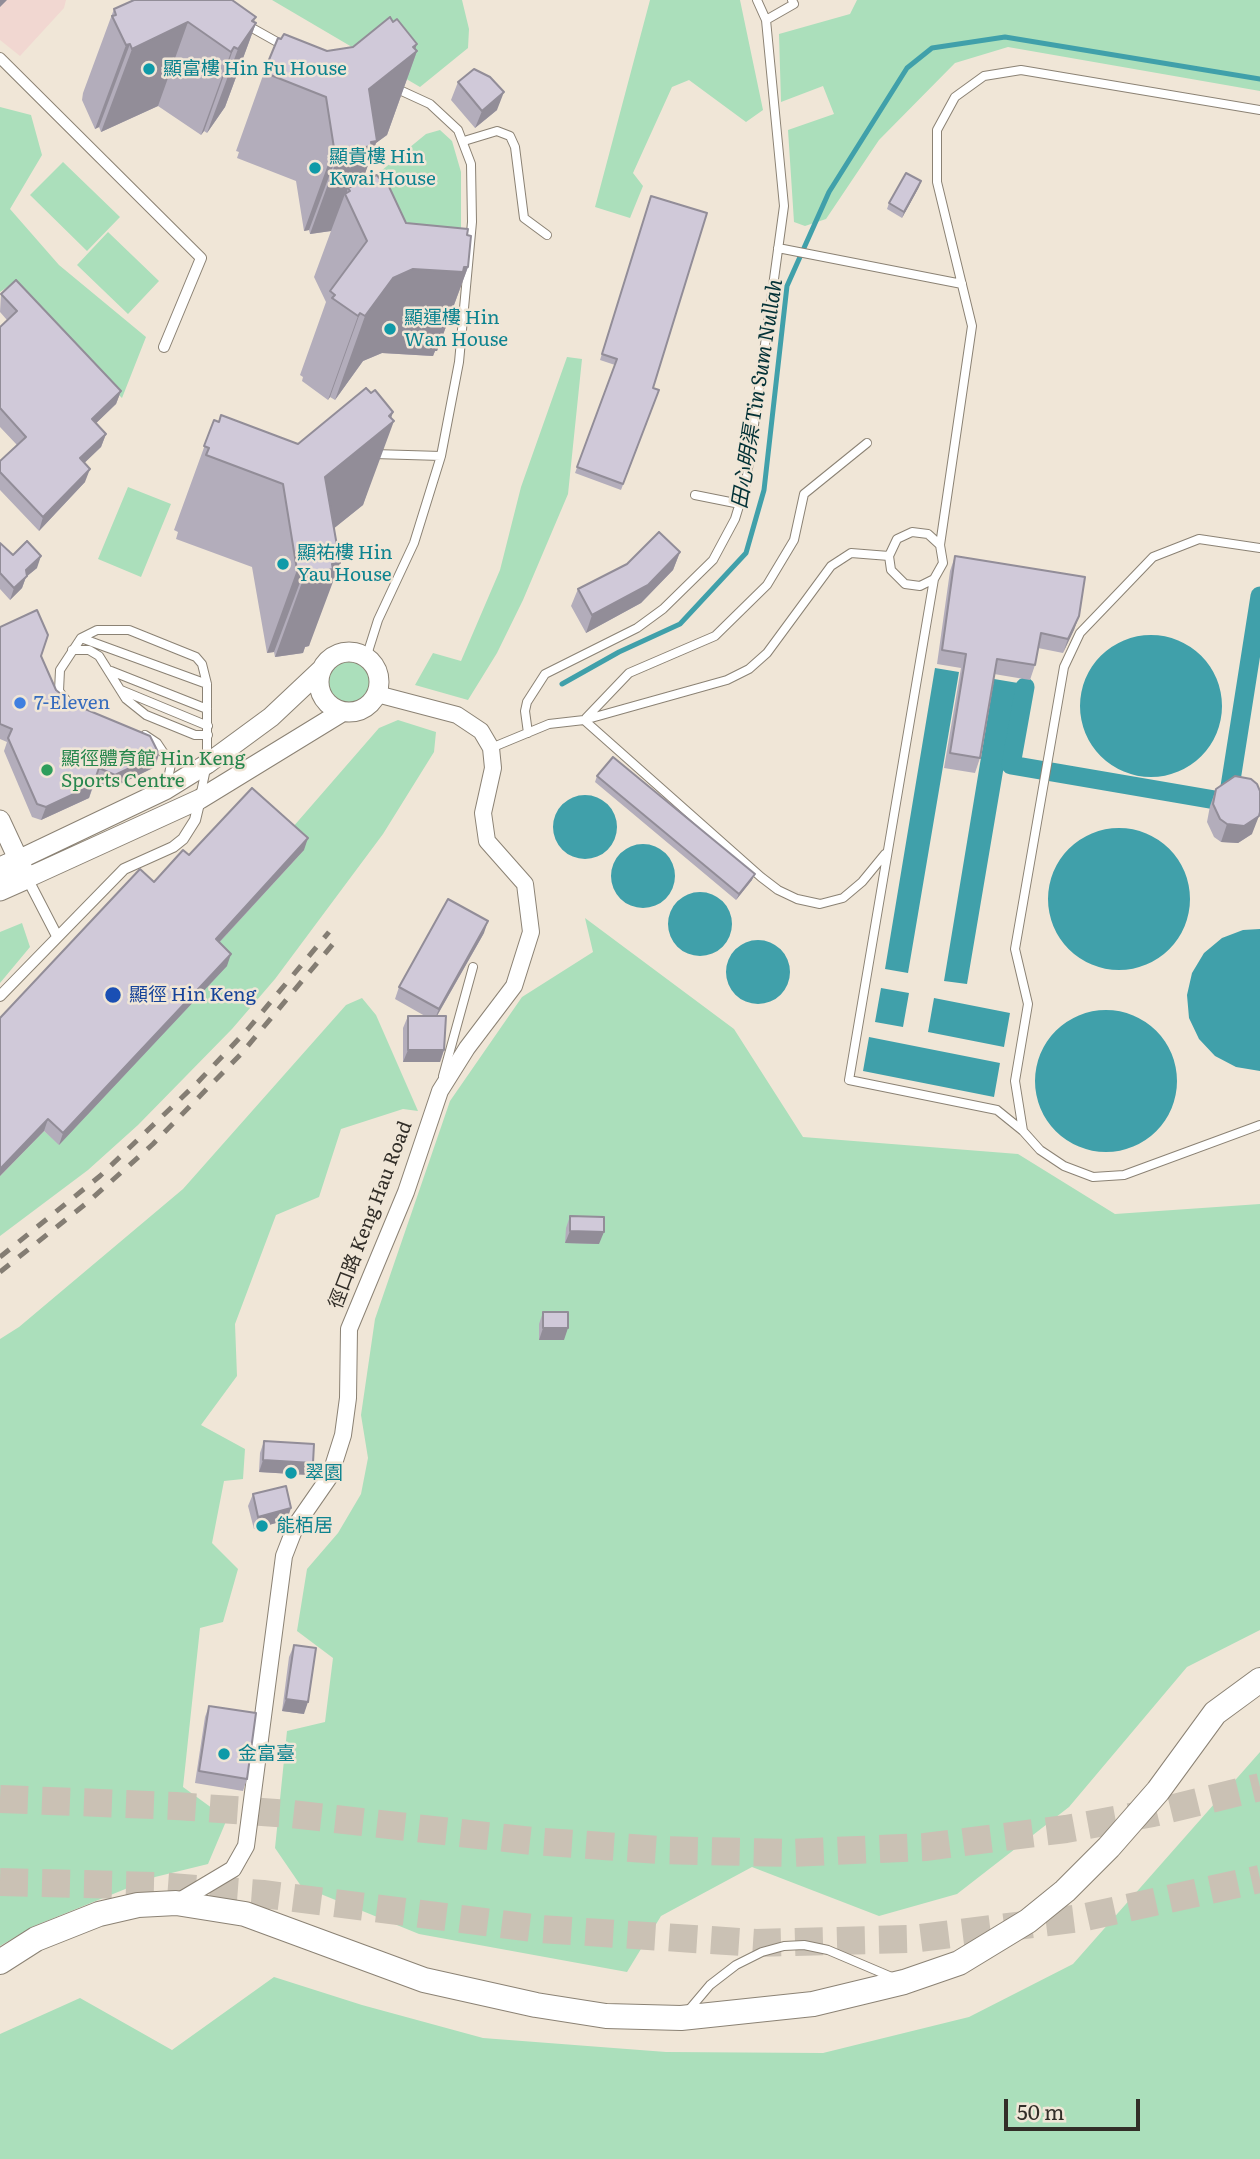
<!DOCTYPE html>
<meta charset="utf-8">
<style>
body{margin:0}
#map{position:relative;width:1260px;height:2159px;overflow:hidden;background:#f0e6d7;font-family:Literata,serif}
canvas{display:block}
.scale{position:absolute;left:1004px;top:2099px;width:136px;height:32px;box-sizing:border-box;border:4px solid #322e28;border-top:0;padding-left:9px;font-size:21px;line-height:24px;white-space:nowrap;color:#322e28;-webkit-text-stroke:5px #f0e6d7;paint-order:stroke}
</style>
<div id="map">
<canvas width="1260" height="2159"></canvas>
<div class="scale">50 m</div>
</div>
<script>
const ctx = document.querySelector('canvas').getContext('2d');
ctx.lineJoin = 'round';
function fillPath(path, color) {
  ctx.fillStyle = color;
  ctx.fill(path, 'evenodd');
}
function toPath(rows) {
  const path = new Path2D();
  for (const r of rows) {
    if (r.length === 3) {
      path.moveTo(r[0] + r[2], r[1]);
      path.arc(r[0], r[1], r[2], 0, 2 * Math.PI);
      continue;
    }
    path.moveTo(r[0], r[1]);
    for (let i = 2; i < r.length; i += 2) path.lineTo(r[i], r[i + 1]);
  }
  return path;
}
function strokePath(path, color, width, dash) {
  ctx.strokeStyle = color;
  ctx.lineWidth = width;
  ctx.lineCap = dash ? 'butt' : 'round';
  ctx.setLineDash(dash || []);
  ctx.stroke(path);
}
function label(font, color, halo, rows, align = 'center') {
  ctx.font = font + ' Literata,"Noto Sans TC",serif';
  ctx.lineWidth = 5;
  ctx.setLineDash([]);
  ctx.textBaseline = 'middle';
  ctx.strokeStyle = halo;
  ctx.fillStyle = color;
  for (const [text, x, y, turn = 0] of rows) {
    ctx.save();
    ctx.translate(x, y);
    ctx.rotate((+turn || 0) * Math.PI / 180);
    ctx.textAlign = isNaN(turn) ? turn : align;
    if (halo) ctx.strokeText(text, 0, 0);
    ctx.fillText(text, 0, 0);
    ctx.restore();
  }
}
fillPath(toPath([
 [0,0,66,0,64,8,20,56,0,40]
]), '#f1d7d1');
fillPath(toPath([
 [272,0,462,0,469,29,468,48,420,87],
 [650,0,740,0,763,110,746,122,689,80,672,87,633,173,643,186,630,218,595,207],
 [857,0,1260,0,1260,91,1008,47,955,63,879,140,826,219,805,226,794,222,788,130,834,114,823,86,781,102,779,34,850,14],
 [0,107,31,115,42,155,10,209,59,265,146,337,122,398,9,286,0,292],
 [440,130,452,141,461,172,461,269,407,286,398,284,370,180,426,134],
 [63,162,120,217,87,251,30,195],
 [108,232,159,281,128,314,77,265],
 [567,357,582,359,568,494,523,600,497,653,468,700,415,685,433,653,461,661,500,570,521,487],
 [128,487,171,504,141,577,98,559],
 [349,683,27],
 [398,720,436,732,434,752,383,834,275,979,232,1029,138,1125,88,1170,0,1236,0,1176,44,1131,59,1144,226,966,211,951,303,851,286,835,379,728],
 [585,918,734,1029,803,1137,1018,1154,1115,1214,1260,1204,1260,1630,1187,1667,1069,1807,957,1894,879,1916,752,1867,661,1916,627,1972,419,1934,301,1886,275,1848,287,1731,325,1722,333,1658,297,1631,307,1569,338,1533,361,1494,368,1458,361,1415,375,1319,450,1101,522,997,593,952],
 [22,923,30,947,0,983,0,932],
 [362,998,376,1015,418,1111,403,1109,341,1129,319,1197,276,1215,235,1324,237,1376,201,1425,245,1449,243,1479,224,1481,212,1543,238,1569,223,1622,200,1628,183,1787,227,1819,208,1864,155,1877,34,1926,0,1946,0,1339,19,1327,183,1189,346,1005],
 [1260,1752,1260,2159,0,2159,0,2034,80,1998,172,2050,274,1977,362,2005,483,2038,666,2052,823,2053,969,2017,1073,1964]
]), '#abdfbb');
fillPath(toPath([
 [1151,706,71],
 [935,668,959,672,908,973,885,969],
 [994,679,1018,683,967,984,944,981],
 [585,827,32],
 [1119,899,71],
 [643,876,32],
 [700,924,32],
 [1260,929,1260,1071,1236,1067,1215,1056,1199,1039,1189,1018,1187,995,1192,973,1204,953,1222,938,1243,930],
 [758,972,32],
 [881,988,909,993,903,1027,875,1022],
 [934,998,1010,1013,1004,1047,928,1032],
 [1106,1081,71],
 [869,1037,1000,1063,994,1097,863,1071]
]), '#40a0aa');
strokePath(toPath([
 [562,684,619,652,680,624,746,553,764,490,787,286,829,192,907,68,932,48,1005,37,1260,79]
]), '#40a0aa', 5);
strokePath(toPath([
 [1025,687,1011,765,1215,800],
 [1229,793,1260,596]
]), '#40a0aa', 19);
strokePath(toPath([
 [0,1799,176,1806,291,1814,532,1841,659,1850,789,1853,925,1847,1066,1829,1153,1813,1260,1787],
 [0,1882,159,1886,263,1894,541,1929,756,1943,911,1939,1081,1918,1260,1879]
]), '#cac1b4', 28, [28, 14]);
const service = toPath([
 [766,20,794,4,792,0],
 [245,24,286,47],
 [464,141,497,131,510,136,515,147,524,218,547,235],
 [778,248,962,284],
 [374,454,441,456],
 [695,495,740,504],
 [889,556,897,539,912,532,928,534,940,545],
 [934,579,943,563,940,545,972,326,937,182,937,130,955,97,984,76,1021,70,1260,110],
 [81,638,207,684],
 [72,650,89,650,99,656,126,699,146,715,195,735,208,735],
 [366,658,378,620,414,543,441,456,459,362,472,222,471,164,458,130,430,104,393,87],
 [111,671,207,709],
 [121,690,208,726],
 [66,700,59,691,60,670,81,638,97,630,129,630,196,657,202,664,207,684,207,764,200,797],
 [586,718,629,673,715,636,767,585,794,540,804,494,867,443],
 [584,720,761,877,778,890,797,899,820,904,843,898,862,882,885,854],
 [528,733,525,711,527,702,545,674,637,628,663,609,713,560,735,519,746,483,784,206,766,20,757,0],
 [145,735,157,743,171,764,167,784],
 [491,748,549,724,584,720,727,680,749,669,767,653,831,566,851,553,889,556,891,570,905,584,920,586,934,579,849,1080,997,1110,1023,1131,1015,1081,1028,1004,1015,949,1064,667,1080,633,1153,557,1199,539,1260,548],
 [443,1076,473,967],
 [1023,1131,1040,1150,1064,1166,1093,1177,1124,1175,1260,1125],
 [688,2011,710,1985,736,1965,762,1952,784,1946,804,1945,828,1950,894,1978]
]);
const pedestrian = toPath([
 [0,58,201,258,164,347],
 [27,878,57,936],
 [0,996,124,869,173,847,183,839,195,820,200,799]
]);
const minor = toPath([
 [176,1903,233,1869,246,1846,284,1556,296,1525,330,1476,343,1435,348,1398,349,1329,406,1192,440,1091,467,1048,514,986,531,932,525,884,487,841,483,813,493,768,491,748,481,731,457,715,377,694]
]);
const tertiary = toPath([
 [349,682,30],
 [0,820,27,878,200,799,342,712],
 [18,860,165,790,207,764,271,717,322,669]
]);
const secondary = toPath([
 [0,868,18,860],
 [0,890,27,878]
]);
const primary = toPath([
 [0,1962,36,1939,99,1914,138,1905,176,1903,245,1914,424,1980,536,2005,606,2016,681,2018,813,2004,904,1982,959,1963,1028,1921,1065,1891,1109,1847,1158,1791,1215,1713,1260,1680]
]);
strokePath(service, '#8b8274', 10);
strokePath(pedestrian, '#8b8274', 12);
strokePath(minor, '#8b8274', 18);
strokePath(tertiary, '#8b8274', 21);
strokePath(secondary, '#8b8274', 23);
strokePath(primary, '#8b8274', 26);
strokePath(service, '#fff', 8);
strokePath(pedestrian, '#fff', 10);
strokePath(minor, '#fff', 16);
strokePath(tertiary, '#fff', 19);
strokePath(secondary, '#fff', 21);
strokePath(primary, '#fff', 24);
strokePath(toPath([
 [0,1257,100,1176,198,1082,248,1029,329,932],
 [0,1272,88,1202,153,1144,241,1054,338,938]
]), '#847d73', 5, [12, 12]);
fillPath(toPath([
 [114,9,254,22,256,23,225,107,207,133,204,131,201,135,158,106,101,132,99,127,95,129,82,100,83,93],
 [393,22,417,44,415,48,417,51,387,135,376,143,362,181,406,223,467,235,468,267,437,351,435,351,433,356,382,353,363,361,335,400,330,397,328,400,302,381,303,377,300,375,326,302,314,277,331,231,310,234,309,230,304,231,296,181,237,158,239,152,236,151,266,67,327,51,353,47],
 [458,82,497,110,475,128,451,100],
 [919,187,902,218,887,209,889,203],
 [651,196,653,388,659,390,621,490,575,473,615,365,600,360],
 [1,294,121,391,116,404,96,423,106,434,101,447,84,463,85,482,39,531,0,490,0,461,17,445,0,427,0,327,7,320,0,312],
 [371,393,393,412,363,505,334,528,309,646,305,647,303,653,275,657,274,652,267,653,252,567,176,539,178,532,174,530,214,420,298,444],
 [0,543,13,555,37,568,26,577,22,588,10,600,0,589],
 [680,552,673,570,641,603,586,633,571,606,578,589],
 [955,556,1079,616,1063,653,1038,648,1035,665,1030,680,994,674,980,758,975,773,944,768,961,668,937,664,950,571],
 [0,627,41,656,56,690,73,704,155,767,110,789,95,782,89,798,41,820,32,817,4,751,7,742,0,739],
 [597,776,752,880,736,900,595,782],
 [1216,789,1252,834,1238,843,1221,842,1214,837,1207,822,1210,806],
 [304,850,219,943,227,966,59,1145,44,1131,0,1176,0,1018,154,882,189,855],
 [484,933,437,1016,444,1050,440,1062,403,1062,403,1028,408,1016,425,1016,395,999,399,987],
 [570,1216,599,1244,565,1243,566,1228],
 [543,1312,564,1340,539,1340,539,1324],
 [264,1441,309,1475,259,1472,260,1453],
 [253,1494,287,1520,254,1529,248,1506],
 [294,1645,304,1714,282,1711,289,1657],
 [209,1706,247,1779,243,1791,195,1783,205,1717]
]), '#b3adbb');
fillPath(toPath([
 [0,0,7,0,0,7],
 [256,17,250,31,256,23,225,107,207,133,238,49],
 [188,22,158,106,101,132,132,49],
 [130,44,99,127,95,129,126,45],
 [417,44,413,55,417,51,387,135,376,143,352,210,350,191,348,188,346,195,345,194,331,231,310,234,340,151,369,89],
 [234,47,204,131,201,135,231,52],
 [504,92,497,110,475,128,482,111],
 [340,147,309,230,304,231,334,148],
 [921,181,919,187,902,218,904,212],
 [464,267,468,267,437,351,435,351,433,356,382,353,363,361,335,400,365,316,393,278,413,269],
 [360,313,330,397,328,400,358,316],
 [121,391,116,404,87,432,92,419],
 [393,412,388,426,394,421,363,505,296,559,325,477],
 [106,434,101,447,75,472,80,458],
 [90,469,85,482,39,531,43,517],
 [680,552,673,570,641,603,586,633,592,615],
 [41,556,37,568,26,577,22,588,10,600,14,588,26,570],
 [340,563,309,646,305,647,303,653,275,657,305,574,332,564],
 [305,569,274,652,267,653,297,570],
 [1079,616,1074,630,1063,653,1068,639],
 [159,754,155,767,110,789,115,775],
 [93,785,89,798,41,820,46,807],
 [1259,816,1252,834,1238,843,1221,842,1227,824],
 [308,838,304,850,211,951,216,939],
 [755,874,752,880,736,900,739,894],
 [488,921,484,933,434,1021,439,1009],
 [231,954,227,966,59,1145,63,1133],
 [408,1050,444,1050,440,1062,403,1062],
 [48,1119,44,1131,0,1176,0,1169],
 [570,1231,604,1232,599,1244,565,1243],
 [543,1328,568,1328,564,1340,539,1340],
 [263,1460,313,1463,309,1475,259,1472],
 [291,1508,287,1520,254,1529,258,1517],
 [286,1699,308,1702,304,1714,282,1711]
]), '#928d98');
const building = toPath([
 [134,0,232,0,256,17,252,21,256,23,238,49,234,47,231,52,188,22,132,49,130,44,126,45,112,16,116,15,114,9,134,0],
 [390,17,393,22,397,19,417,44,413,47,417,51,369,89,377,141,371,142,372,146,340,151,340,147,334,148,326,97,268,74,270,69,266,67,278,38,281,39,284,34,327,51,353,47,390,17],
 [474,69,490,77,504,92,482,111,458,82,474,69],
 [906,173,921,181,904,212,889,203,906,173],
 [377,175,379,178,384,176,406,223,468,229,467,235,471,236,468,267,464,267,463,272,413,269,393,278,365,316,360,313,358,316,332,298,335,295,330,291,367,241,345,194,350,191,348,188,377,175],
 [651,196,707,213,653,388,659,390,623,484,577,467,617,359,602,354,651,196],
 [16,280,121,391,92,419,106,434,80,458,90,469,43,517,0,472,0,461,26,437,0,408,0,327,17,311,1,294,16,280],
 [366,388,371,393,375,390,393,412,389,416,394,421,325,477,340,563,332,564,333,569,305,574,305,569,297,570,283,484,206,455,209,448,204,446,214,420,219,422,221,415,298,444,366,388],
 [659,532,680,552,648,585,592,615,578,589,627,564,659,532],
 [27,541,41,556,26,570,27,576,14,588,0,573,0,543,13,555,27,541],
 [955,556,1085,577,1079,616,1068,639,1041,633,1035,665,997,659,980,758,950,753,966,654,942,650,955,556],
 [37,610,48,635,41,656,56,690,73,704,150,736,159,754,115,775,99,768,93,785,46,807,37,804,8,738,12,729,0,724,0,627,37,610],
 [613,757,755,874,739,894,597,776,613,757],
 [1235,776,1251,779,1257,784,1260,791,1260,812,1259,816,1244,826,1227,824,1220,819,1213,804,1216,789,1235,776],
 [252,788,308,838,216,939,231,954,63,1133,48,1119,0,1169,0,1018,140,869,154,882,183,850,189,855,252,788],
 [448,899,488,921,439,1009,399,987,448,899],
 [408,1016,446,1016,444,1050,408,1050,408,1016],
 [570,1216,604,1217,604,1232,570,1231,570,1216],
 [543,1312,568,1312,568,1328,543,1328,543,1312],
 [264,1441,314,1444,313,1463,263,1460,264,1441],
 [286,1486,291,1508,258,1517,253,1494,286,1486],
 [294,1645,316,1648,308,1702,286,1699,294,1645],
 [209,1706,256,1713,247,1779,199,1771,209,1706]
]);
fillPath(building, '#d0c9d9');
strokePath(building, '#928d98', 2);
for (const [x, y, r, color] of [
 [149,69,7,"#0f9aa8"],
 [315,168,7,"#0f9aa8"],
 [390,329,7,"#0f9aa8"],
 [283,564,7,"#0f9aa8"],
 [20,703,7,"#3f7fe0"],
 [47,770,7,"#2e9e5b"],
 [113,995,9,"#1a4fb4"],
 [291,1473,7,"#0f9aa8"],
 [262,1526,7,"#0f9aa8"],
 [224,1754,7,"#0f9aa8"]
]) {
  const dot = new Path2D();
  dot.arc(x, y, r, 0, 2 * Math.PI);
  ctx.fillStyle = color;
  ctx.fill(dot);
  strokePath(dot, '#f0e6d7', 2.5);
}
label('19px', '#0d838f', '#f0e6d7', [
 ["顯富樓 Hin Fu House",163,69],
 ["顯貴樓 Hin",329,157],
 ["Kwai House",329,179],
 ["顯運樓 Hin",404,318],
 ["Wan House",404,340],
 ["顯祐樓 Hin",297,553],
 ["Yau House",297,575],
 ["翠園",305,1473],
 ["能栢居",276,1526],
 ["金富臺",238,1754]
], 'left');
label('19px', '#366cbe', '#f0e6d7', [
 ["7-Eleven",34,703]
], 'left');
label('19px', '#27864d', '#f0e6d7', [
 ["顯徑體育館 Hin Keng",61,759],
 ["Sports Centre",61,781]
], 'left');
label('19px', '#164399', '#f0e6d7', [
 ["顯徑 Hin Keng",129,995]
], 'left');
label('19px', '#322e28', '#f0e6d7', [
 ["徑口路 Keng Hau Road",371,1215,-69]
]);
label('italic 21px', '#023136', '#f0e6d7', [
 ["田心明渠 Tin Sum Nullah",758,394,-81]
]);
</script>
